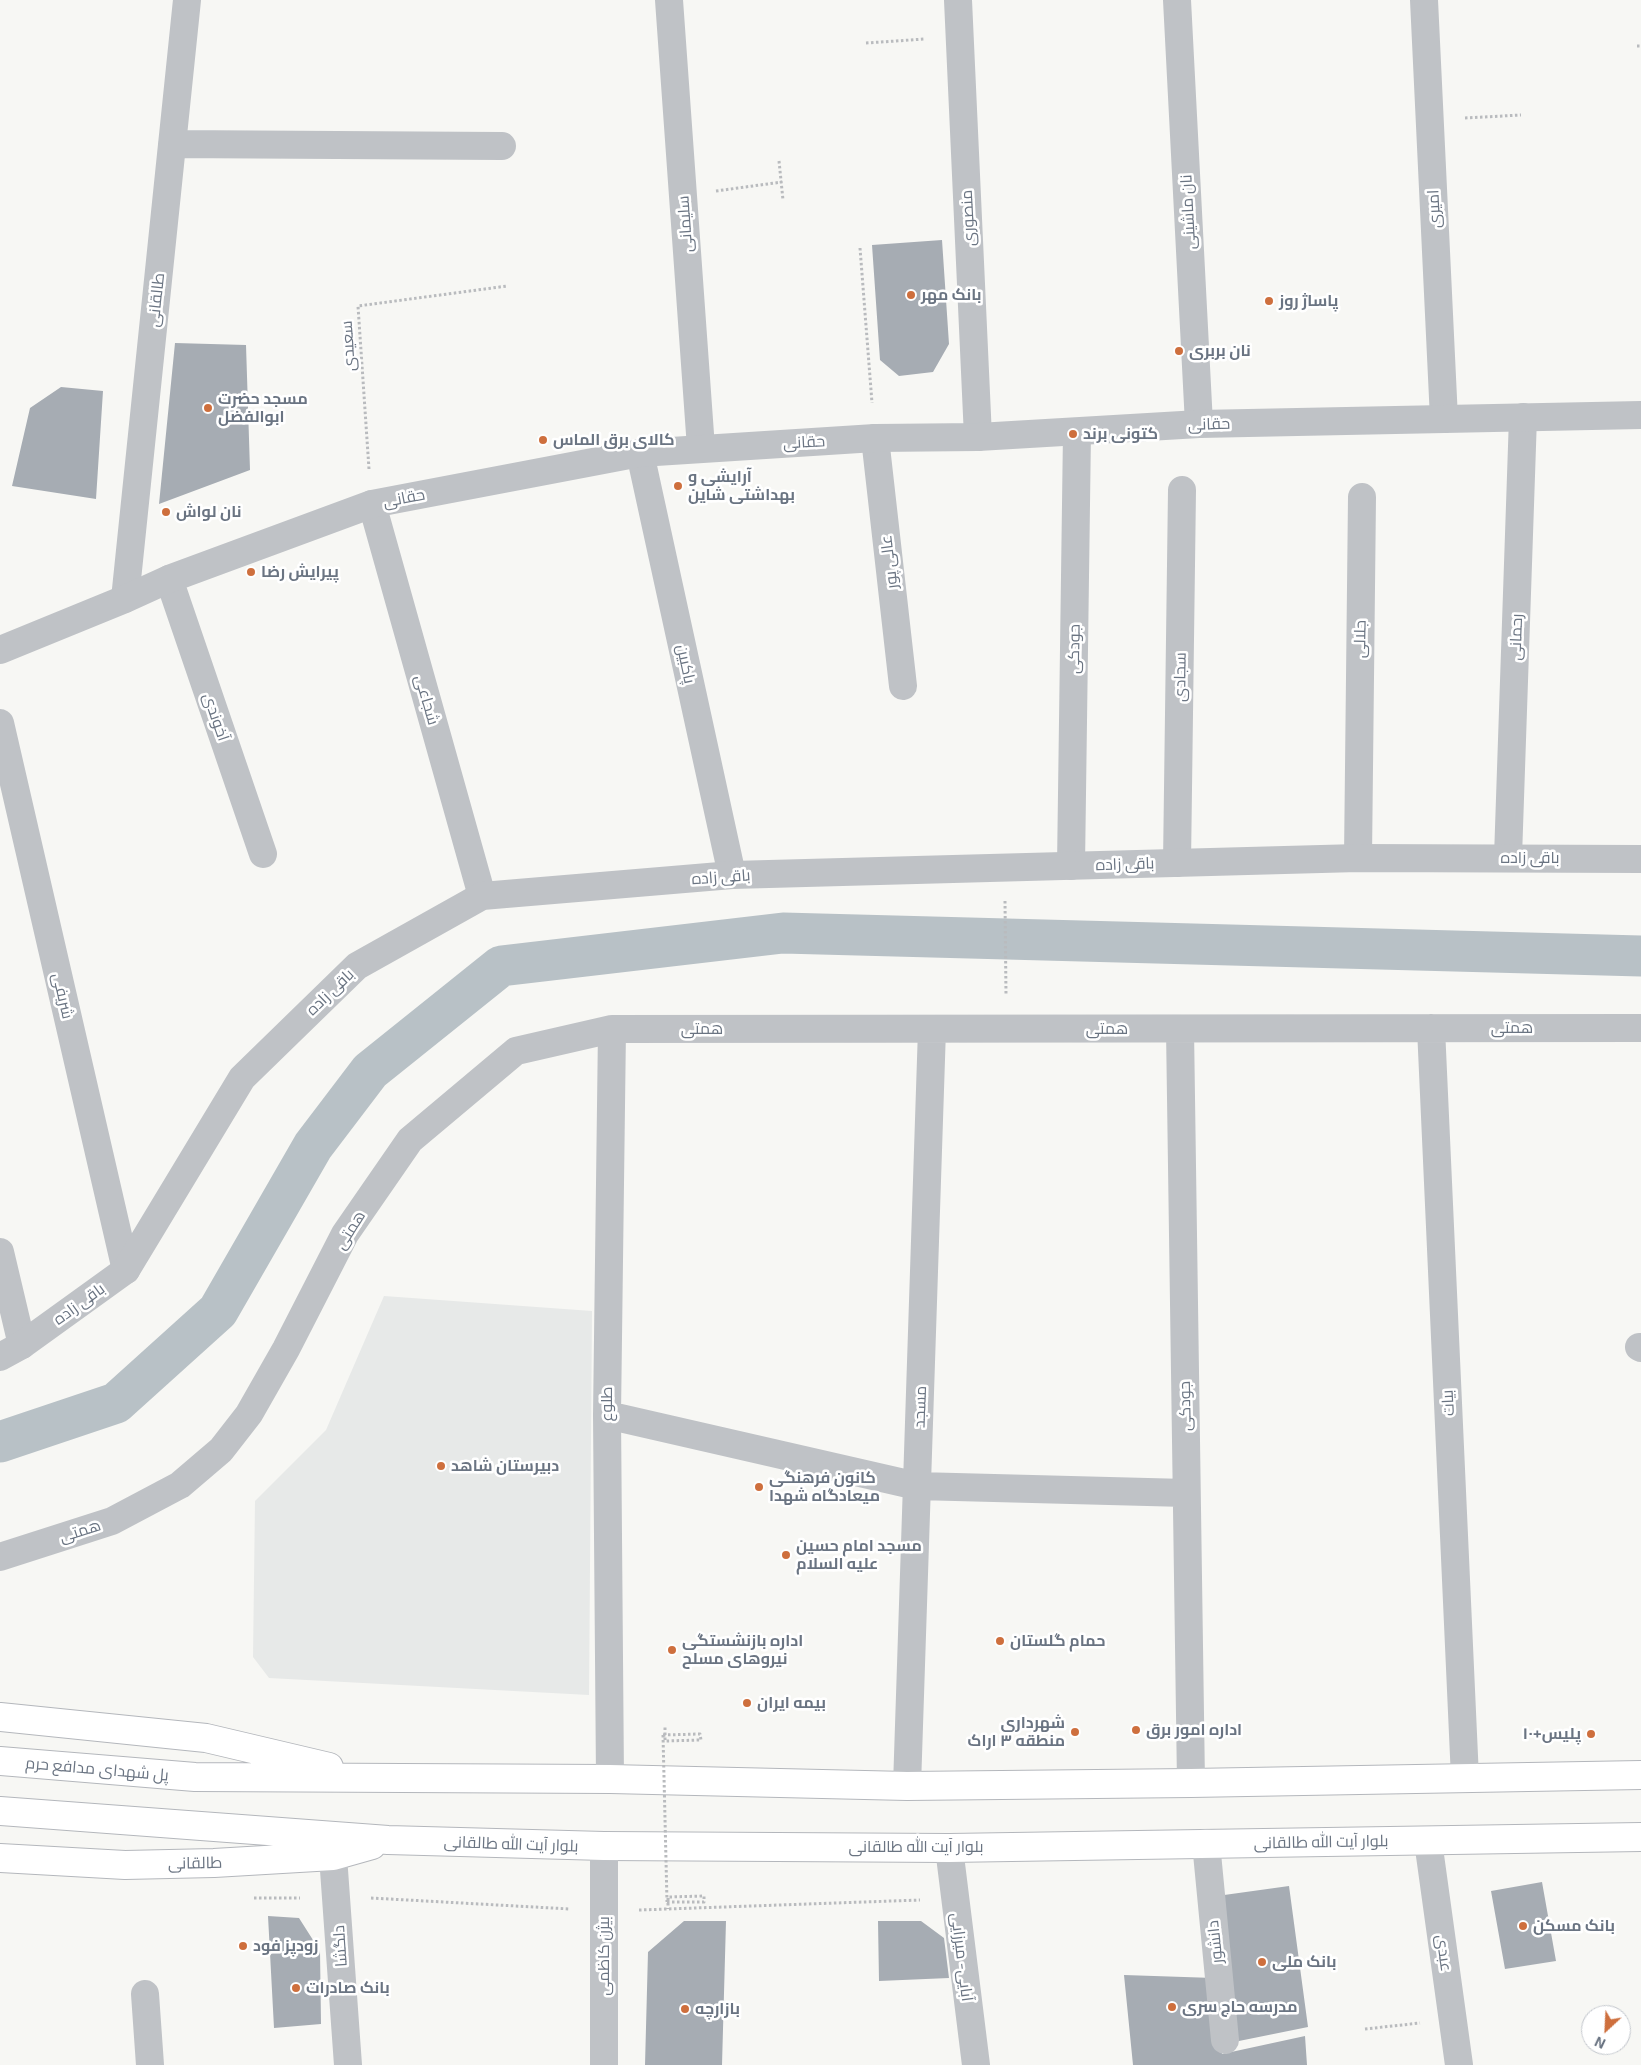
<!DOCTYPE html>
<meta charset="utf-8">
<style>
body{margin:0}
#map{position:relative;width:1641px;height:2065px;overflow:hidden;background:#f7f7f4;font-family:"Exo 2",sans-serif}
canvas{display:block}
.north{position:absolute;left:1581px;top:2005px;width:50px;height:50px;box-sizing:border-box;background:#fff;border:1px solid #c3c7cd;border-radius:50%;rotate:205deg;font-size:14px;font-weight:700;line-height:20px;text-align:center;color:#6a7482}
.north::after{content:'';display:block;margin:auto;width:18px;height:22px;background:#ce6f3d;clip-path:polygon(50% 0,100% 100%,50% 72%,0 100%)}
</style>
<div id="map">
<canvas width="1641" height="2065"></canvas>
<div class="north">N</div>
</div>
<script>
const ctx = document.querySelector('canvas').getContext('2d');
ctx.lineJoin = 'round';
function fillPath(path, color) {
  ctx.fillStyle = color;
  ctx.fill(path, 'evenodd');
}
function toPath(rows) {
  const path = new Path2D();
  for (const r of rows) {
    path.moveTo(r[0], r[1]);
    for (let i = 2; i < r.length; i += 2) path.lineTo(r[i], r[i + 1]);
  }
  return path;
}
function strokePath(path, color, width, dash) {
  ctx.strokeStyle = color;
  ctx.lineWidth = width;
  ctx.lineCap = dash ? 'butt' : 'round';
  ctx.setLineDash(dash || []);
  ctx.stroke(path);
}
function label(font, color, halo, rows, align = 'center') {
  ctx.font = font + ' "Exo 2",Cairo,sans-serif';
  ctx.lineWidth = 5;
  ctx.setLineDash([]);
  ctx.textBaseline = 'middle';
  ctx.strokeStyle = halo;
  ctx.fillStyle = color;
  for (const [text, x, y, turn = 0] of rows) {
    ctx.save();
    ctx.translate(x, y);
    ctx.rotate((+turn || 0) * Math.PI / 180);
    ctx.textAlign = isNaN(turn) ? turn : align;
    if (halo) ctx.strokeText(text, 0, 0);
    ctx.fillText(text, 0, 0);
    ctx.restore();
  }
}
fillPath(toPath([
 [384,1296,592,1311,589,1695,269,1678,253,1657,255,1501,326,1430]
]), '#e7e9e8');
strokePath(toPath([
 [0,1442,116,1403,218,1311,313,1146,370,1071,501,966,783,933,1641,956]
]), '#b8c1c6', 41);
fillPath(toPath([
 [942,240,949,344,933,372,899,376,880,360,872,245],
 [175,343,246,345,250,470,159,504],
 [61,387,103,391,96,499,12,486,30,408],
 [1542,1882,1556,1961,1505,1969,1491,1891],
 [1289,1886,1308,2027,1234,2042,1217,1896],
 [268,1916,299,1918,320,1951,321,2024,274,2028],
 [684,1921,726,1921,722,2065,645,2065,648,1952],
 [878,1921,921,1921,944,1938,949,1978,879,1981],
 [1124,1975,1214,1978,1222,2054,1305,2036,1307,2065,1133,2065]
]), '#a6acb3');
const secondary = toPath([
 [0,1717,206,1738,329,1767],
 [0,1761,195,1777,610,1779,907,1786,1191,1783,1641,1775],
 [0,1811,388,1840,604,1846,949,1848,1641,1837],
 [0,1858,125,1865,214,1863,333,1856,372,1845]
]);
strokePath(secondary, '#b4b7bc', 30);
strokePath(toPath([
 [866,43,925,39],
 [1637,46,1641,46],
 [1465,118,1521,115],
 [779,161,783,200],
 [716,191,782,182],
 [860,248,872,403],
 [369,469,358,306,507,286],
 [1005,901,1006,995],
 [663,1735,700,1734,701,1740,665,1741,665,1726],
 [254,1898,300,1898],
 [371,1898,570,1909],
 [667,1902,704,1902,704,1896,668,1897,668,1909],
 [639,1910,920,1900],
 [1365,2029,1420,2023]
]), '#b9bbbe', 3, [2.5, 2.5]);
strokePath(toPath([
 [669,0,701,448],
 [958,0,978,437],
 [1177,0,1199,424],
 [1424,0,1444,419],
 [172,144,502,146],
 [875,438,903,686],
 [640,453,732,875],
 [372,504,482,896],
 [169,579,263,854],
 [125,599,187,0],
 [0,723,126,1270],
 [1508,857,1523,417],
 [1358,858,1362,497],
 [1177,863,1182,490],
 [1071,866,1077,432],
 [1431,1028,1465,1778],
 [1180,1029,1191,1783],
 [0,1252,22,1345],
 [1639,1347,1641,1348],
 [607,1415,917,1486,1186,1493],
 [0,1557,112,1521,180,1485,221,1450,249,1414,286,1349,345,1234,410,1140,516,1051,612,1029,1641,1028],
 [610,1779,607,1415,612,1029],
 [907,1786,932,1029],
 [1428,1841,1459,2065],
 [1206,1843,1225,2040],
 [604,1846,604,2065],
 [949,1848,976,2065],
 [333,1856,348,2065],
 [145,1994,150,2065]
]), '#bfc2c6', 28);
strokePath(toPath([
 [0,650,125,599,169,579,372,504,640,453,875,438,978,437,1199,424,1641,415],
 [0,1357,22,1345,126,1270,242,1078,357,966,482,896,732,875,1358,858,1641,859]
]), '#bfc2c6', 28);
strokePath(secondary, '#fff', 28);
strokePath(toPath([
 [663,1735,667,1902]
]), '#b9bbbe', 3, [2.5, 2.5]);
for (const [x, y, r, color] of [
 [911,295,5,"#ce6f3d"],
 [1269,301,5,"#ce6f3d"],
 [1179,351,5,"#ce6f3d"],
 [208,408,5,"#ce6f3d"],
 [1073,434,5,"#ce6f3d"],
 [543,440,5,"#ce6f3d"],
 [678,486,5,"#ce6f3d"],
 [166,512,5,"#ce6f3d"],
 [251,572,5,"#ce6f3d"],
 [441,1466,5,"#ce6f3d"],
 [759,1487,5,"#ce6f3d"],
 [786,1555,5,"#ce6f3d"],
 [1000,1641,5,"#ce6f3d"],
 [672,1650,5,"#ce6f3d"],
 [747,1703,5,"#ce6f3d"],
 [1136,1730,5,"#ce6f3d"],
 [1075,1732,5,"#ce6f3d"],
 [1591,1734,5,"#ce6f3d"],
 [1523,1926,5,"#ce6f3d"],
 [243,1946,5,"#ce6f3d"],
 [1262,1962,5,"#ce6f3d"],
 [296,1988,5,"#ce6f3d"],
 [1172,2007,5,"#ce6f3d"],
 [685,2009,5,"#ce6f3d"]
]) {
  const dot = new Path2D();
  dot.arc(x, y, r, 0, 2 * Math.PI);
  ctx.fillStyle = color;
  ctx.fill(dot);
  strokePath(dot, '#fff', 2);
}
label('16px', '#6a7482', '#fff', [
 ["امیری",1434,209,-93],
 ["نان ماشینی",1188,212,-93],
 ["منصوری",968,218,-93],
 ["سلیمانی",685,224,-94],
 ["طالقانی",156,300,-84],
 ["سعیدی",348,346,-94],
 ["حقانی",1209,424,-2],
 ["حقانی",804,442,-3],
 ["حقانی",404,498,-11],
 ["عالی پور",889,562,-97],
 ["رحمانی",1516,637,-88],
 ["جلالی",1360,639,-89],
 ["جودکی",1074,649,-89],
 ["پاکبین",686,664,78],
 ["سجادی",1180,677,-89],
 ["شجاعی",427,700,74],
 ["آخوندی",216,717,71],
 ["باقی زاده",1530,858],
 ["باقی زاده",1125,864,-2],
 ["باقی زاده",721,877,-4],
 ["باقی زاده",330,992,-44],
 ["شریفی",63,996,77],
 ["همتی",1512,1028],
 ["همتی",702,1029],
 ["همتی",1107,1029],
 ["همتی",350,1230,-58],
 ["باقی زاده",79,1304,-36],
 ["بیات",1448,1403,-93],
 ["طلوع",607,1404,-90],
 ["جودکی",1185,1406,-91],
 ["مسجد",920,1407,-88],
 ["همتی",80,1531,-18],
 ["پل شهدای مدافع حرم",97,1769,5],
 ["بلوار آیت الله طالقانی",1321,1842,-1],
 ["بلوار آیت الله طالقانی",511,1844,2],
 ["بلوار آیت الله طالقانی",916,1847],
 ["طالقانی",195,1863,-1],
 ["دانشور",1215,1942,-96],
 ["دلگشا",340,1946,-94],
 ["عبدی",1444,1953,82],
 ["بیژن کاظمی",604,1956,-90],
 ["آبایی- میرزایی",962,1957,83]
]);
label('bold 16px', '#6a7482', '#fff', [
 ["بانک مهر",921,295],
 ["پاساژ روز",1279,301],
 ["نان بربری",1189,351],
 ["مسجد حضرت",218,399],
 ["ابوالفضل",218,417],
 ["کتونی برند",1083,434],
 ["کالای برق الماس",553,440],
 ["آرایشی و",688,477],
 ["بهداشتی شاین",688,495],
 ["نان لواش",176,512],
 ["پیرایش رضا",261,572],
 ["دبیرستان شاهد",451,1466],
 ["کانون فرهنگی",769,1478],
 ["میعادگاه شهدا",769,1496],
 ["مسجد امام حسین",796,1546],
 ["علیه السلام",796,1564],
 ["اداره بازنشستگی",682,1641],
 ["نیروهای مسلح",682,1659],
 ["حمام گلستان",1010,1641],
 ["بیمه ایران",757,1703],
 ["شهرداری",1065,1723,"right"],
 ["منطقه ۳ اراک",1065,1741,"right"],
 ["اداره امور برق",1146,1730],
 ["پلیس+۱۰",1581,1734,"right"],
 ["بانک مسکن",1533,1926],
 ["زودپز فود",253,1946],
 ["بانک ملی",1272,1962],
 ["بانک صادرات",306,1988],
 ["مدرسه حاج سری",1182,2007],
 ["بازارچه",695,2009]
], 'left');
</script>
